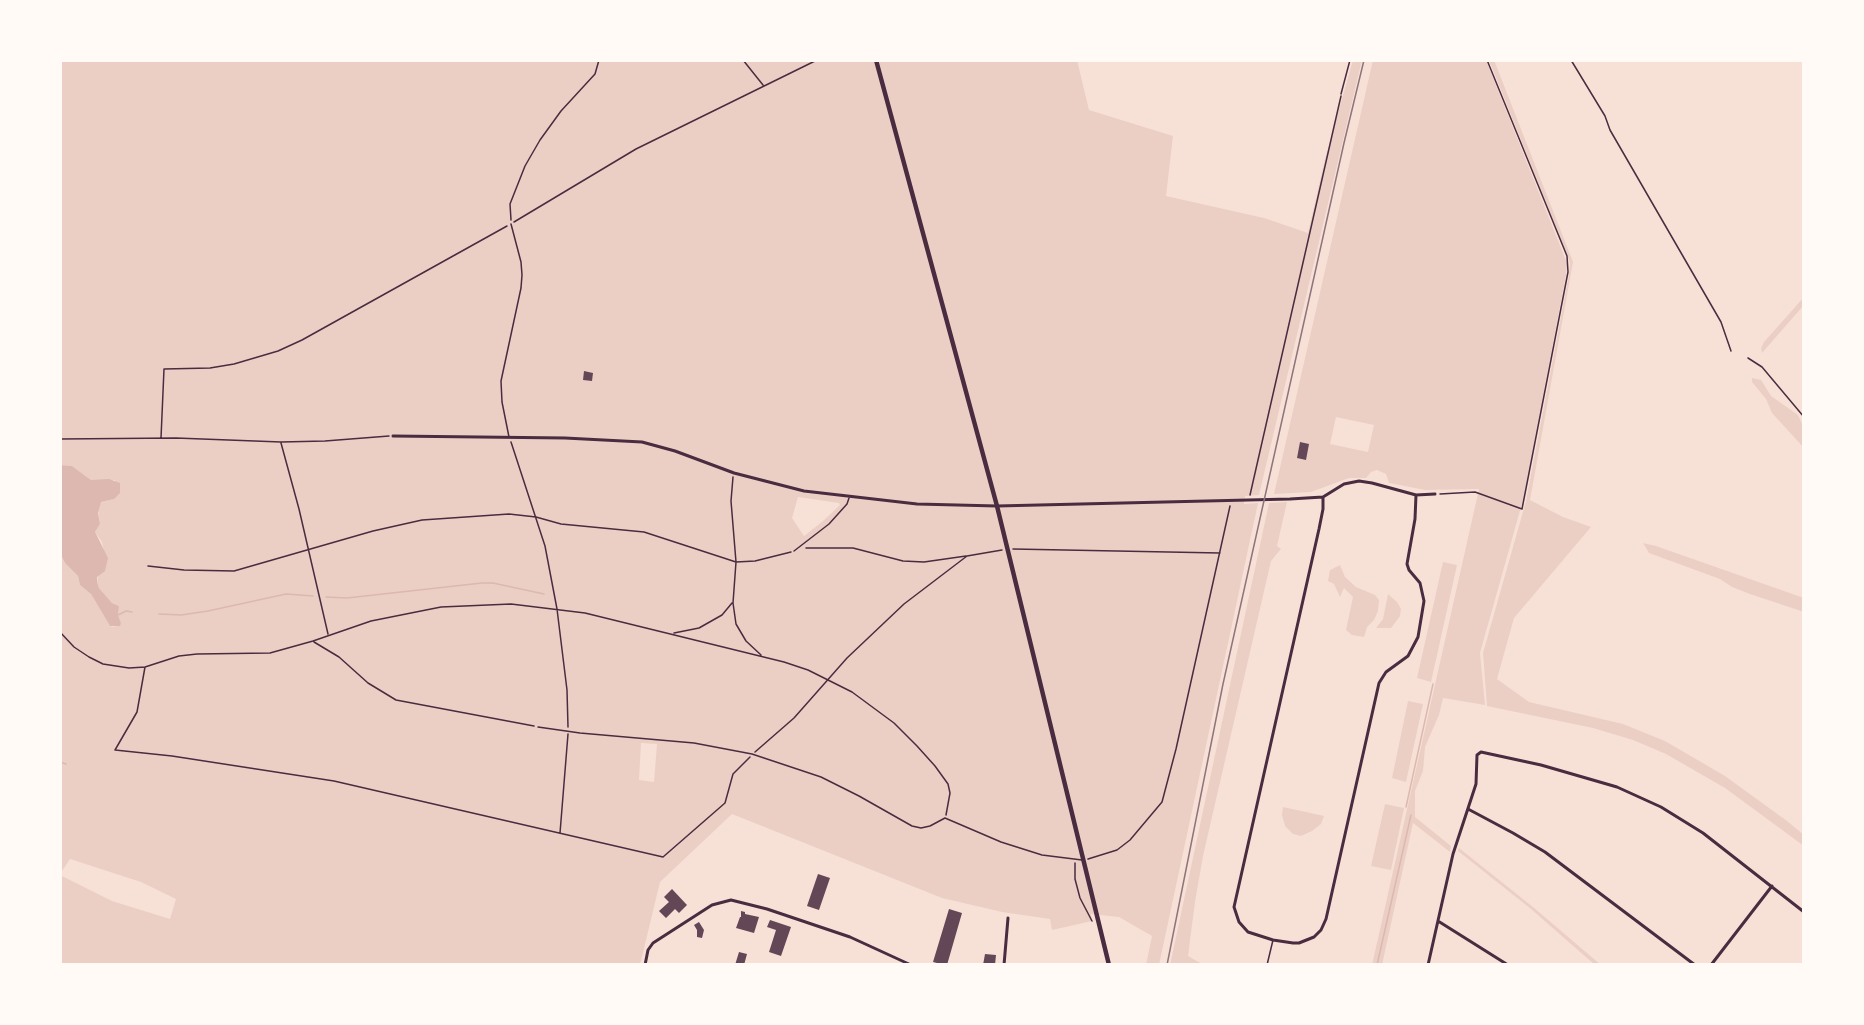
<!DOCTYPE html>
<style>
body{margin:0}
#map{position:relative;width:1864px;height:1025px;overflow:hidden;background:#f7e1d7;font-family:Jost,sans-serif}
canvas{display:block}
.frame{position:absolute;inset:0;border:62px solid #fffaf5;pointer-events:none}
</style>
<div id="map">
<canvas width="1864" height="1025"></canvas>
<div class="frame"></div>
</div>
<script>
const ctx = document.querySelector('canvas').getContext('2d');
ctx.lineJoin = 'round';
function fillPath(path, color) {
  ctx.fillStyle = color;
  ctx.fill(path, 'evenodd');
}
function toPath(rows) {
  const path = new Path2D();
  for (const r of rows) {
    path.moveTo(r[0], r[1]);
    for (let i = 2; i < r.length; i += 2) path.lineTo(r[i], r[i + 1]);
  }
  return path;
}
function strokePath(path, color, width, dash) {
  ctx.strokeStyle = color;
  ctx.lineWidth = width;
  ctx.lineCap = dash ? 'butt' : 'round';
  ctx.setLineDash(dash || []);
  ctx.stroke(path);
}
fillPath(toPath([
 [60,60,1077,60,1089,110,1173,136,1166,196,1264,218,1308,233,1325,159,1353,60,1362,60,1259,495,1245,496,1244,504,1258,503,1159,965,1146,965,1152,936,1119,917,1091,914,1092,921,1052,930,1050,919,1002,912,942,898,732,814,660,882,640,965,60,965,60,875,112,901,170,919,176,899,141,882,70,859,60,874,60,553,65,563,78,576,80,585,91,594,110,626,114,627,121,623,118,615,119,606,112,603,99,588,97,582,104,551,102,542,95,532,100,524,98,508,101,502,114,499,115,480,91,480,72,466,60,465],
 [798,497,839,503,840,505,823,521,804,536,792,518],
 [641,743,657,744,654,782,639,780],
 [1373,60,1486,60,1567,263,1566,275,1523,500,1480,653,1485,705,1443,698,1439,715,1425,747,1423,771,1415,791,1415,817,1451,846,1450,852,1413,823,1382,965,1372,965,1479,489,1425,490,1389,483,1386,474,1377,470,1371,472,1366,478,1349,478,1311,492,1274,494],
 [1336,417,1374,425,1368,452,1330,444],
 [1489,60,1494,60,1573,262,1530,500,1563,517,1591,527,1514,618,1497,679,1529,702,1623,724,1665,741,1725,776,1787,821,1804,835,1804,846,1725,788,1666,754,1633,740,1593,728,1487,706,1483,653,1526,501,1569,275,1570,263],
 [1804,297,1804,305,1762,353,1761,348,1764,342],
 [1752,378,1761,380,1771,396,1798,415,1804,428,1804,448,1772,413,1766,399,1752,382],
 [1287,502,1277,546,1281,549,1271,561,1203,856,1195,902,1188,956,1204,965,1170,965,1269,503],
 [1643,543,1656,546,1804,598,1804,612,1750,594,1732,587,1720,579,1649,553],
 [1443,562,1457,565,1431,682,1417,678],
 [1340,565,1345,577,1356,587,1375,595,1379,600,1378,611,1374,620,1367,627,1364,637,1352,635,1346,630,1353,597,1344,588,1340,597,1334,584,1328,581,1330,570],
 [1388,594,1397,602,1401,609,1400,616,1391,628,1376,628,1383,619],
 [1408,701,1423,704,1406,782,1392,778],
 [1385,804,1404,808,1391,870,1371,866],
 [1283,807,1324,816,1321,824,1312,831,1301,836,1293,834,1285,826,1282,815],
 [1459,848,1533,907,1601,965,1595,965,1531,909,1458,851]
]), '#ebcfc5');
fillPath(toPath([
 [60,465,72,466,91,480,109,479,120,483,120,493,114,499,101,502,98,513,100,524,95,532,108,558,105,571,97,577,97,582,99,588,112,603,119,606,118,615,121,623,120,626,110,626,91,594,80,585,78,576,65,563,60,553]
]), '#dcb8b0');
strokePath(toPath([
 [326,597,347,598,482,583,493,583,544,594],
 [159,614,181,615,208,611,286,594,313,596],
 [118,615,126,611,132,612],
 [60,762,66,764],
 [1406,807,1433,684],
 [1377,965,1411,815]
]), '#dcb8b0', 1.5);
fillPath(toPath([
 [584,371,593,373,592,381,583,380],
 [1300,442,1309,444,1306,460,1297,458],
 [818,874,830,878,819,910,807,906],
 [672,889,687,905,679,913,675,909,666,918,659,911,669,902,664,897],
 [949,909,962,913,947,965,945,965,933,962],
 [741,911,745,912,745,914,759,917,754,933,736,928,740,917,741,917],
 [770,920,791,927,781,956,769,952,776,930,767,927],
 [699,922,704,930,702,938,697,937,697,930,694,925],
 [739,952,747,954,744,965,735,965],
 [985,954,996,955,995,965,983,965]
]), '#644757');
strokePath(toPath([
 [743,60,763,85],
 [1571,60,1605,116,1610,130,1721,322,1731,351],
 [511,220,510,204,525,166,540,140,561,111,595,74,599,60],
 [514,222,636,149,817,60],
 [1748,358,1762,367,1804,417],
 [161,438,164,369,210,368,234,364,278,351,302,340,507,226],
 [60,439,176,438,281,442,325,441,389,436],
 [511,442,545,546,557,609,567,690,568,727],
 [281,443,299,509,328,634],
 [733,477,731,501,736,562,733,603,736,624,746,641,761,655],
 [1440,494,1475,492,1522,509,1568,272,1567,256,1487,60],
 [1250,495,1341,96],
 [806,548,853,548,903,561,924,562,966,556],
 [1013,549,1220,553],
 [148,566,184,570,234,571,373,531,422,520,509,514,536,517,561,524,644,532,736,562,755,561,791,552],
 [60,632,74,647,89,657,103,664,129,668,145,667,179,656,197,654,270,653,313,641,371,621,441,607,511,604,585,613,784,662,808,670,852,692,894,723,917,746,935,766,948,784,950,793,946,815],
 [674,633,699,628,722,615,732,603],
 [314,642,339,657,368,683,396,700,534,726],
 [145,667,137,712,115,750,172,756,334,781,663,857,725,803,733,774,750,757],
 [755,752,794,718,847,658,904,604,967,556,1002,550],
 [560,833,568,734],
 [1088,859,1117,850,1130,840,1162,802,1176,749,1230,506],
 [1075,863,1075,879,1080,898,1092,921]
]), '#4a2c40', 1.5);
strokePath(toPath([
 [1341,94,1350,60],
 [509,437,502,402,501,381,521,288,522,275,521,262,511,224],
 [794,551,829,524,847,504,849,498],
 [538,727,580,733,694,743,752,754,821,777,859,796,912,826,921,828,930,826,945,818,1001,842,1042,855,1082,860],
 [1267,965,1273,940]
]), '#4a2c40', 1.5);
strokePath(toPath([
 [393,436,565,438,642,442,675,451,734,473,804,491,917,504,997,506,1290,499,1323,497,1344,484,1359,481,1372,483,1416,495,1435,494],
 [1323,497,1323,509,1319,529,1234,907,1239,922,1248,932,1273,940,1293,943,1299,943,1314,937,1321,930,1326,919,1379,683,1386,672,1408,656,1418,637,1424,601,1420,583,1409,570,1407,564,1415,519,1416,495],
 [1468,809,1513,833,1545,852,1695,965],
 [1438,921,1508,965],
 [645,965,648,950,653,943,712,905,731,900,767,909,850,937,911,965],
 [1004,965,1008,918],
 [1428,965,1453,854,1476,784,1477,755,1481,752,1541,765,1617,787,1661,807,1703,833,1804,912],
 [1711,965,1772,886]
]), '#4a2c40', 3);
strokePath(toPath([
 [876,60,997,506,1109,965]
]), '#4a2c40', 4.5);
strokePath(toPath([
 [1167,965,1223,684,1344,143,1364,60]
]), '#8f747c', 1.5);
</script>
